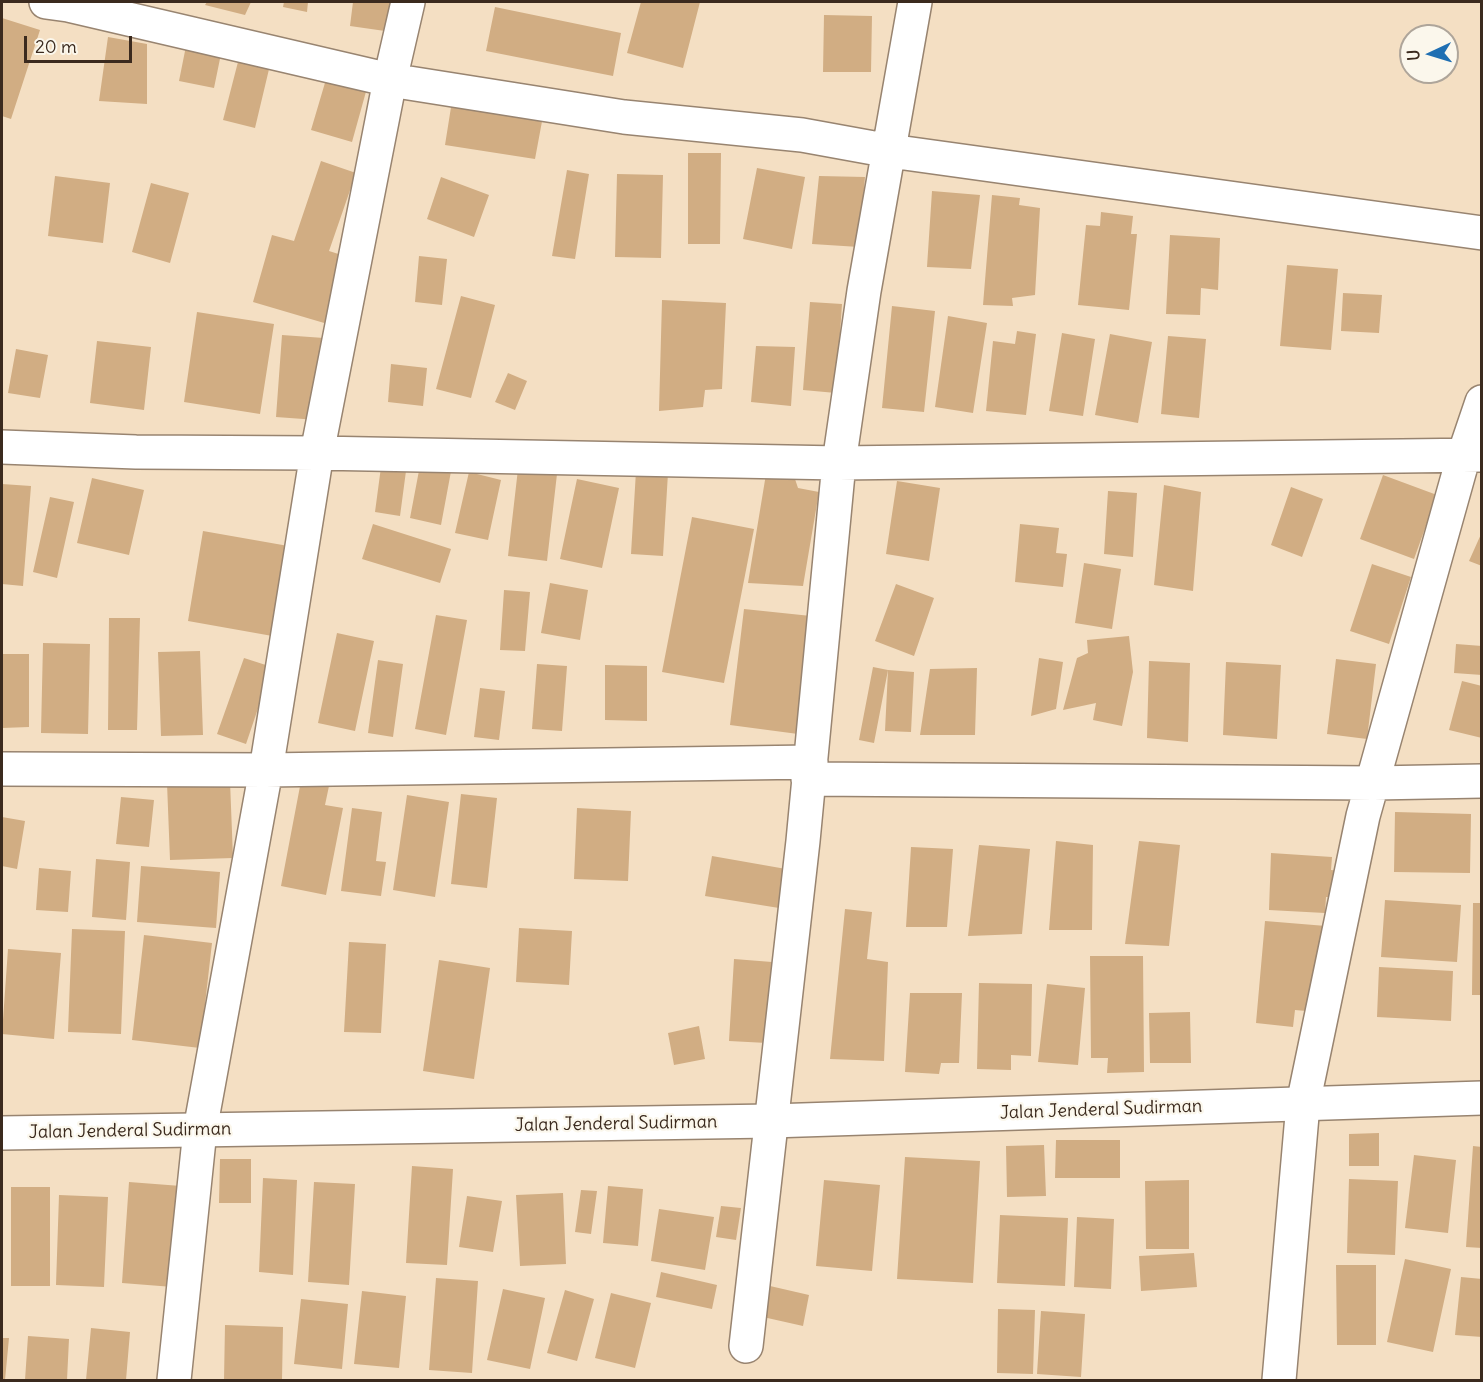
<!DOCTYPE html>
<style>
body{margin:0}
#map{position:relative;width:1483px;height:1382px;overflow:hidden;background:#f4dfc3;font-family:Delius,sans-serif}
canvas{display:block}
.frame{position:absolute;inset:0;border:3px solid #3b2a1e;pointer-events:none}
.north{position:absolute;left:1399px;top:24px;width:60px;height:60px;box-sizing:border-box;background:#fbf7ec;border:2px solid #aea59a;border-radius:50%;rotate:266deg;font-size:16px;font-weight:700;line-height:24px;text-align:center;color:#3b2a1e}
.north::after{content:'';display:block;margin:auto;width:21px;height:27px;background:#1f6fb2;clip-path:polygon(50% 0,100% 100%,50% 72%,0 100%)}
.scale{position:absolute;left:24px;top:36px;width:108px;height:27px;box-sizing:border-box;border:3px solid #3b2a1e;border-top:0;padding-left:8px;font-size:18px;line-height:21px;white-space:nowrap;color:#3b2a1e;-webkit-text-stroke:4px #fbf7ec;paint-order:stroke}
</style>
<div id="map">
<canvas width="1483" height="1382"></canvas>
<div class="frame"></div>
<div class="north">U</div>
<div class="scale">20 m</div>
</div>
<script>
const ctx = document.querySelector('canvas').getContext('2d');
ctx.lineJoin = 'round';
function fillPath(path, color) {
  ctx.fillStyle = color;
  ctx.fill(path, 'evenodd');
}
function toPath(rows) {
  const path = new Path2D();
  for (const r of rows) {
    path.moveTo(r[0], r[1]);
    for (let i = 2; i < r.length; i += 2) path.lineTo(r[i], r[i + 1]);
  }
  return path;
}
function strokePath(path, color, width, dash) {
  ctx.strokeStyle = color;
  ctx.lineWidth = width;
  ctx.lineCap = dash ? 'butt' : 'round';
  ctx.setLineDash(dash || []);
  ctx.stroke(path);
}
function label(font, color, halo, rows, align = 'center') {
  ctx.font = font + ' Delius,sans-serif';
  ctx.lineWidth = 4.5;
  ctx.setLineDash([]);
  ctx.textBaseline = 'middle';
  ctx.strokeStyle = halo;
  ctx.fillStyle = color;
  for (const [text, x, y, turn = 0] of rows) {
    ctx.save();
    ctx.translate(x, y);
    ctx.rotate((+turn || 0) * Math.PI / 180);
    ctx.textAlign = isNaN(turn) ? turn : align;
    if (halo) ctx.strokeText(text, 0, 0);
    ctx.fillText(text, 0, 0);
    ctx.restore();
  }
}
fillPath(toPath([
 [207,2,251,2,245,15,205,5],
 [284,2,308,2,307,12,283,7],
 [353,2,396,2,392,32,350,26],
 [641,2,700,2,683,68,627,53],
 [495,7,621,33,613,76,486,51],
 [824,15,872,16,871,72,823,72],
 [2,18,40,30,11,119,2,116],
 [108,37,147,44,147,104,99,101],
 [187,41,222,49,214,88,179,81],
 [239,58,270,65,255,128,223,120],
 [327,76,367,88,352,142,311,130],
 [452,101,543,116,535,159,445,145],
 [688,153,721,153,720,244,688,244],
 [321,161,356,173,329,251,351,258,331,325,253,302,272,235,294,241],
 [757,168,805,177,792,249,743,239],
 [567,170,589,174,575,259,552,256],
 [617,174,663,175,661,258,615,257],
 [55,176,110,183,103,243,48,236],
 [819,176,865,177,859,247,812,244],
 [441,177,489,195,474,237,427,219],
 [151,183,189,193,170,263,132,252],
 [932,191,980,195,971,269,927,267],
 [992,195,1020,198,1019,205,1040,208,1035,295,1012,298,1013,306,983,305],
 [1101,212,1133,216,1131,234,1137,234,1129,310,1078,305,1086,225,1100,226],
 [1170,235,1220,238,1218,290,1201,288,1200,315,1166,314],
 [419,256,447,259,442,305,415,302],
 [1287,265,1338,269,1331,350,1280,346],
 [1343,293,1382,295,1379,333,1341,331],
 [461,296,495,305,471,398,436,389],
 [662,300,726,303,722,389,705,390,703,407,659,411],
 [810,302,842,304,836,393,803,390],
 [892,306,935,311,924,412,882,408],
 [197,312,274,324,260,414,184,402],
 [948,316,987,323,973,413,935,407],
 [1017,331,1036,334,1026,415,986,411,993,341,1015,344],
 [1062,333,1095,339,1083,416,1049,411],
 [1110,334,1152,342,1138,423,1095,415],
 [282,335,324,338,317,420,276,417],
 [1168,336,1206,339,1199,418,1161,414],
 [97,341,151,347,144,410,90,403],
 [756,346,795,347,791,406,751,402],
 [16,349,48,355,40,398,8,393],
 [391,364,427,368,423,406,388,402],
 [508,373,527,381,515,410,495,402],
 [421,460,452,466,441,525,410,518],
 [381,467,406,471,400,516,375,512],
 [518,469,557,474,547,561,508,556],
 [636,471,668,473,663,556,631,554],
 [469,472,501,480,488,540,455,533],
 [766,474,795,479,798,488,819,492,803,586,748,583],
 [1383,475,1437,495,1414,559,1360,539],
 [92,478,144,490,129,555,77,543],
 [577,479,619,488,602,568,560,559],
 [897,481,940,488,929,561,886,554],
 [2,484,31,486,23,586,2,584],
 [1164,485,1201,492,1193,591,1154,585],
 [1291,487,1323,499,1302,557,1271,545],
 [1108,491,1137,493,1133,557,1104,554],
 [50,497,74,502,57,578,33,572],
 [692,517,754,529,724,683,662,672],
 [373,524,451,549,440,583,362,559],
 [1020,524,1059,528,1056,553,1067,554,1063,587,1015,582],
 [203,531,294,547,278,637,188,621],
 [1482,532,1482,566,1469,561],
 [1084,563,1121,569,1112,629,1075,623],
 [1372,564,1411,577,1389,644,1350,631],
 [550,583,588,590,580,640,541,633],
 [896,584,934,598,914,656,875,641],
 [504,590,530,592,525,651,500,650],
 [744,609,811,616,798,734,730,725],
 [436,615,467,620,446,735,415,729],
 [109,618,140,618,137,730,108,730],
 [337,633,374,641,355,731,318,723],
 [1129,636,1133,672,1122,726,1093,720,1096,703,1063,710,1077,658,1088,653,1087,640],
 [43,643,90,644,88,734,41,733],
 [1456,644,1482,646,1482,675,1454,673],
 [200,651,203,735,161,736,158,652],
 [2,654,29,654,29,727,2,728],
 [244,658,272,667,246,744,217,734],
 [1039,658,1063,662,1056,709,1031,716],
 [1336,659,1376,664,1367,739,1327,734],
 [378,660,403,664,393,737,368,733],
 [1149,661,1190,663,1188,742,1147,738],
 [1226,662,1281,665,1277,739,1223,735],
 [537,664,567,666,562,731,532,729],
 [605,665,647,666,647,721,605,720],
 [873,667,888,670,874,743,859,740],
 [977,668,975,735,920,735,930,669],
 [888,670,914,672,911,732,885,731],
 [1462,681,1482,686,1482,738,1449,730],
 [480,688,505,691,499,740,474,737],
 [230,781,233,858,170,860,167,783],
 [301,781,329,786,325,805,343,808,326,895,281,886],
 [461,794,497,798,487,888,451,884],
 [407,795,449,802,435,897,393,890],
 [121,797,154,800,149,847,116,844],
 [352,808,382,812,376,861,386,862,381,896,341,891],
 [577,808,631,811,628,881,574,879],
 [1395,812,1471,814,1470,873,1394,872],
 [2,817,25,821,17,869,2,866],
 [1056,841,1093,845,1092,930,1049,930],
 [1139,841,1180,845,1169,946,1125,944],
 [979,845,1030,849,1022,934,968,936],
 [911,847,953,849,947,927,906,927],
 [1271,853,1332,857,1331,870,1342,871,1340,898,1326,897,1325,913,1269,910],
 [712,856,786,869,779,908,705,896],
 [96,859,130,862,126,920,92,917],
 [141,866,220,872,216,928,137,922],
 [39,868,71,871,68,912,36,910],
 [1385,900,1461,905,1457,962,1381,957],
 [1473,903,1482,903,1482,995,1472,995],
 [845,909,872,912,867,959,888,962,884,1061,830,1059],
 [1265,921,1326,926,1318,1012,1295,1010,1293,1027,1256,1023],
 [519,928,572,931,569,985,516,982],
 [72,929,125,931,121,1034,68,1032],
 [144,935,212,943,200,1048,132,1040],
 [349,942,386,944,381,1033,344,1032],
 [8,949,61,953,54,1039,2,1034],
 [1090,956,1143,956,1144,1072,1107,1073,1108,1058,1091,1058],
 [734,959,772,962,767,1043,729,1041],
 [439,960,490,968,474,1079,423,1071],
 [1379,967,1453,971,1451,1021,1377,1017],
 [979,983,1032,984,1031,1056,1011,1055,1011,1070,977,1069],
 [1047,984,1085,988,1078,1065,1038,1062],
 [910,993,962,993,959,1063,941,1063,939,1074,905,1072],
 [1190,1012,1191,1063,1150,1063,1149,1013],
 [699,1026,705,1059,674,1065,668,1033],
 [1379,1133,1379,1166,1349,1166,1349,1134],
 [1056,1140,1120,1140,1120,1178,1055,1178],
 [1044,1145,1046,1196,1007,1197,1006,1146],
 [1473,1146,1482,1147,1482,1248,1466,1247],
 [1414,1155,1456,1160,1448,1233,1405,1228],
 [905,1157,980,1161,973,1283,897,1279],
 [220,1159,251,1159,251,1203,219,1203],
 [412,1166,453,1169,447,1265,406,1263],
 [263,1178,297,1180,293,1275,259,1272],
 [1349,1179,1398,1181,1395,1255,1347,1253],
 [824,1180,880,1185,872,1271,816,1266],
 [1189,1180,1189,1249,1146,1249,1145,1181],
 [129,1182,181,1186,173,1287,122,1283],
 [314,1182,355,1184,349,1285,308,1282],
 [608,1186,643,1189,638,1246,603,1243],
 [11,1187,50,1187,50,1286,11,1286],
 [581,1190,597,1191,591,1234,575,1232],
 [563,1193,566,1264,520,1266,516,1195],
 [59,1195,108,1197,104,1287,56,1285],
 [467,1196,502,1201,493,1252,459,1247],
 [721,1206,741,1208,736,1240,716,1237],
 [659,1209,714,1217,705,1270,651,1261],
 [1000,1215,1068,1218,1065,1286,997,1283],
 [1077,1217,1114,1219,1111,1289,1074,1287],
 [1194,1253,1197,1287,1141,1291,1139,1256],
 [1405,1259,1451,1269,1433,1352,1387,1342],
 [1336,1265,1376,1265,1376,1345,1337,1345],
 [661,1272,717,1285,712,1309,656,1297],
 [1461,1277,1482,1279,1482,1337,1455,1335],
 [436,1278,478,1281,472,1373,429,1370],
 [770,1286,809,1295,803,1326,763,1317],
 [503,1289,545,1298,530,1369,487,1360],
 [565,1290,594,1299,577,1361,547,1353],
 [362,1291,406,1296,399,1368,354,1364],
 [611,1293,651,1303,635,1368,595,1358],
 [301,1299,348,1304,342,1369,294,1364],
 [998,1309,1035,1310,1033,1374,997,1373],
 [1041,1311,1085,1314,1081,1377,1037,1374],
 [225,1325,283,1327,282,1380,224,1380],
 [91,1328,130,1332,126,1380,86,1380],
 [28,1336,69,1339,67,1380,25,1380],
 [2,1338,9,1338,5,1380,2,1380]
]), '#d1ad83');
const minor = toPath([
 [46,2,68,5,390,80,624,117,802,135,890,151,1482,233],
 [2,447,136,452,317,453,839,463,1482,455],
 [2,769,266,770,811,762],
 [808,779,1374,783,1482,781],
 [746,1346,803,841,839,463,864,291,915,2],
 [174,1380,200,1130,266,770,317,453,390,80,408,2],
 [1279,1380,1303,1104,1363,816,1464,455,1482,402]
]);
const trunk = toPath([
 [2,1133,771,1121,1482,1098]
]);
strokePath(minor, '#988470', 36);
strokePath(trunk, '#988470', 36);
strokePath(minor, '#fff', 33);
strokePath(trunk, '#fff', 33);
label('18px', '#3b2a1e', '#fbf7ec', [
 ["Jalan Jenderal Sudirman",1101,1110,-2],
 ["Jalan Jenderal Sudirman",616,1124,-1],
 ["Jalan Jenderal Sudirman",130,1131,-1]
]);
</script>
